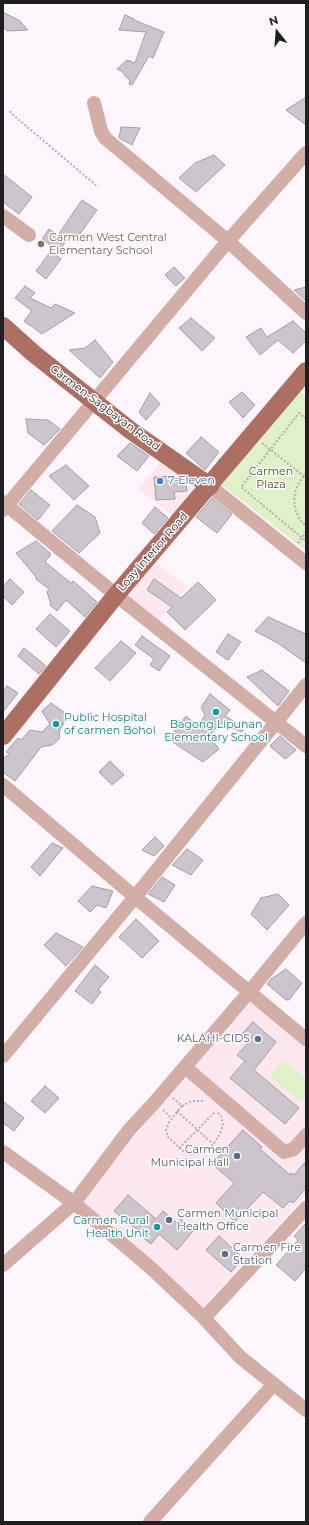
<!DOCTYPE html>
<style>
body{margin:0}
#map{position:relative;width:309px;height:1525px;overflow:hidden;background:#fcf6fd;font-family:Montserrat,sans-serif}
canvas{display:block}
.frame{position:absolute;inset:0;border:4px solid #201e20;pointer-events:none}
.north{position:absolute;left:257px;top:12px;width:40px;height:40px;-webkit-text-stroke:3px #fff;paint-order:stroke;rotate:343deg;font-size:11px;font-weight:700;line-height:16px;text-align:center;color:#201e20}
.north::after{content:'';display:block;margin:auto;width:14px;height:18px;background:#201e20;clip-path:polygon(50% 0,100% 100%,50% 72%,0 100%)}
</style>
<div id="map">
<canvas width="309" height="1525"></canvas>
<div class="frame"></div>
<div class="north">N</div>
</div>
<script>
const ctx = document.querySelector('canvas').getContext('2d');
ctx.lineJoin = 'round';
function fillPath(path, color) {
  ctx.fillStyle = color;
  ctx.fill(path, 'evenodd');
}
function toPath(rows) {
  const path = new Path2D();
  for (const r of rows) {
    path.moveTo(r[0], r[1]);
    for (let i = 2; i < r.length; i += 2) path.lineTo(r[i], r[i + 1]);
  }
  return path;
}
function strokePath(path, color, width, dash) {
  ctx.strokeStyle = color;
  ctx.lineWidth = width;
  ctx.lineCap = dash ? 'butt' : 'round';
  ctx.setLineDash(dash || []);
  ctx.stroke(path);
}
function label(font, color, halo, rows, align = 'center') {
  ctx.font = font + ' Montserrat,sans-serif';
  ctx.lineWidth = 3;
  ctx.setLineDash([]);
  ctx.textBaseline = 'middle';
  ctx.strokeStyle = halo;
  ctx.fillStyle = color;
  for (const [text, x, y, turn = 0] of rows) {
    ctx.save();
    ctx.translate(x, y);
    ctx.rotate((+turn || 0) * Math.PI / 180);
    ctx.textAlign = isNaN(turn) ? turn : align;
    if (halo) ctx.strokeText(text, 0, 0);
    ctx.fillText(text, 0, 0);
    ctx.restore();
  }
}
fillPath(toPath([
 [164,457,194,485,192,491,173,516,138,489],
 [154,560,187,587,157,623,124,597],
 [249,998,306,1047,306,1195,202,1308,81,1201]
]), '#fde8ef');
fillPath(toPath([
 [298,390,306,396,306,551,222,485],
 [282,1060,306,1079,306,1094,300,1101,270,1076]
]), '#dff1c7');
const building = toPath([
 [3,12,20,21,28,30,7,31,3,27,3,12],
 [125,15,134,19,134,20,164,32,153,58,149,56,132,85,129,84,130,80,125,76,123,72,117,69,127,60,135,63,146,32,119,30,125,15],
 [306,97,306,125,286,110,306,97],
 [121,127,140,128,132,145,119,138,121,127],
 [214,155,225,165,196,192,179,178,195,163,214,155],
 [3,174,32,197,19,214,3,202,3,174],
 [82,200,97,210,75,241,69,237,59,251,42,239,49,229,58,235,82,200],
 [51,251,61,259,46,279,36,271,51,251],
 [174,267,185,278,176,286,165,275,174,267],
 [25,286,35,293,30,298,51,308,55,304,75,313,42,334,24,321,32,311,15,298,25,286],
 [306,287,306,301,294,290,306,287],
 [191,318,215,338,202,351,179,328,191,318],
 [293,321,306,333,306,341,293,353,278,340,260,355,246,337,261,328,267,337,293,321],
 [95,340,113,362,100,378,69,350,85,348,95,340],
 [242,392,255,405,243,418,229,402,242,392],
 [150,393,160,404,146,420,139,412,150,393],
 [26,419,48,420,60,429,44,445,28,433,26,419],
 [201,437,219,452,205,470,186,453,201,437],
 [130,443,149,456,137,471,117,456,130,443],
 [66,465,89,486,74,500,49,476,66,465],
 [173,476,173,479,181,478,186,482,187,491,174,492,175,499,156,500,154,477,173,476],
 [31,490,50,505,38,520,19,504,31,490],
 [212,498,232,514,217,533,196,517,212,498],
 [77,505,95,517,100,533,79,553,52,531,77,505],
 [155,507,168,518,154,534,142,523,155,507],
 [36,541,50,553,50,556,45,562,71,583,73,581,97,602,85,617,66,600,57,611,50,605,51,604,47,592,49,589,36,579,36,577,16,553,36,541],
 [10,579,24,592,12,605,3,596,3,586,10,579],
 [154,579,181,598,198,582,216,600,185,630,167,612,172,607,147,590,154,579],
 [50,614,70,631,56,647,36,629,50,614],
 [268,617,306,634,306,663,279,644,255,631,268,617],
 [228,634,241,642,228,660,216,652,228,634],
 [142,636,170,656,159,671,150,665,154,659,135,645,142,636],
 [121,641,136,653,110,681,95,668,121,641],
 [24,648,46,666,39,674,18,656,24,648],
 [262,670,289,691,278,706,247,677,262,670],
 [7,686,18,693,3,712,3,691,7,686],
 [210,694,230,710,225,716,244,728,242,732,220,723,209,736,219,749,203,762,168,739,186,716,198,726,205,715,201,707,210,694],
 [51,703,68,715,60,730,59,739,52,745,41,747,15,781,3,772,3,759,9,754,6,752,18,738,21,740,30,730,42,732,50,724,42,711,51,703],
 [280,736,296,750,285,759,270,746,280,736],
 [110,761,124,775,112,785,99,772,110,761],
 [155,837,164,846,154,856,142,850,155,837],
 [52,843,63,848,40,876,31,867,52,843],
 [187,849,203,860,191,875,172,865,187,849],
 [162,877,175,885,164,902,148,894,162,877],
 [92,886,113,891,106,908,97,905,90,912,78,901,92,886],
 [278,894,289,905,267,930,251,914,261,898,278,894],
 [136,919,159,941,142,958,119,937,136,919],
 [56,933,83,947,66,966,44,945,56,933],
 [95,965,109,977,98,990,101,992,92,1004,75,991,95,965],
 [286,969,302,983,289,1000,286,1000,267,984,271,979,286,969],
 [253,1022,276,1042,254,1070,299,1108,285,1124,230,1078,245,1061,237,1055,248,1043,240,1036,253,1022],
 [45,1086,59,1098,45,1113,31,1101,45,1086],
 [3,1101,24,1118,14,1131,3,1123,3,1101],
 [243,1130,262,1147,260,1149,290,1175,291,1173,294,1175,306,1161,306,1188,293,1203,290,1201,283,1208,263,1192,235,1222,216,1203,234,1183,212,1164,243,1130],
 [128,1195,156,1219,163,1211,177,1223,181,1219,194,1230,177,1250,159,1234,151,1244,141,1236,142,1234,114,1211,128,1195],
 [306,1223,306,1268,295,1281,276,1265,298,1240,294,1236,306,1223],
 [219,1236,243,1258,231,1272,206,1250,219,1236]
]);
fillPath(building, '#cbc5cc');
strokePath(building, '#a39ea4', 1);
strokePath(toPath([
 [10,111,12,114,98,187],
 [306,419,299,413,241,487,306,541],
 [262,443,306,478],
 [306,473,297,486,294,497,295,509,300,520,306,526],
 [298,543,306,532],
 [173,1098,182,1106,192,1101,204,1101],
 [182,1106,169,1122,166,1130,168,1137,184,1152,189,1154,195,1154,213,1145,220,1134,223,1125,221,1116,217,1112],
 [163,1110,171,1118],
 [177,1111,213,1144],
 [179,1148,216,1111]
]), '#b3aeb3', 2, [2, 2]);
strokePath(toPath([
 [94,103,101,131,105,138,228,241,306,313],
 [3,216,29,235],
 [210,486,306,563],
 [3,502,116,595,306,746],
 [3,510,228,241,306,153],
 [3,785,135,897,306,1039],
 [3,1056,135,897,306,685],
 [185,1067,284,1152,294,1149,306,1135],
 [3,1152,74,1203,151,1268,204,1318,240,1357,306,1410],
 [3,1265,74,1203,129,1130,154,1103,250,991,306,923],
 [204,1318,306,1208],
 [150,1522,274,1384]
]), '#d2aea6', 14);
strokePath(toPath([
 [3,326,33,353,130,430,210,486],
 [3,736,116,595,306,371]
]), '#ac6f62', 18);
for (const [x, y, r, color] of [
 [41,244,4,"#8d6e63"],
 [160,481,4,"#3f7fe0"],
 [216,712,4,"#0f9aa8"],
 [56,724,4,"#0f9aa8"],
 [258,1039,4,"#5c6f8a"],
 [237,1156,4,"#5c6f8a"],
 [169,1220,4,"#5c6f8a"],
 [157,1227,4,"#0f9aa8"],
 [225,1254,4,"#5c6f8a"]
]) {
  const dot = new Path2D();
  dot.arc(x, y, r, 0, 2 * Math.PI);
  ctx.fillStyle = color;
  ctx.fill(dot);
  strokePath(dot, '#fff', 1.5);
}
label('11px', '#785e54', '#fff', [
 ["Carmen West Central",49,238],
 ["Elementary School",49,251]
], 'left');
label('11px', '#201e20', '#fff', [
 ["Carmen-Sagbayan Road",105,408,37],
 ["Loay Interior Road",153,552,-49]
]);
label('11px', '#415911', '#fff', [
 ["Carmen",271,472],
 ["Plaza",271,485]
]);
label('11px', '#366cbe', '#fff', [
 ["7-Eleven",168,481]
], 'left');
label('11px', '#0d838f', '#fff', [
 ["Public Hospital",64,718],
 ["of carmen Bohol",64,731],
 ["Bagong Lipunan",216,725,"center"],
 ["Elementary School",216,738,"center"],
 ["Carmen Rural",149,1221,"right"],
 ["Health Unit",149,1234,"right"]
], 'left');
label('11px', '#4e5e75', '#fff', [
 ["KALAHI-CIDS",250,1039],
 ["Carmen",229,1150],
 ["Municipal Hall",229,1163],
 ["Carmen Municipal",177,1214,"left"],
 ["Health Office",177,1227,"left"],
 ["Carmen Fire",233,1248,"left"],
 ["Station",233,1261,"left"]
], 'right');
</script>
